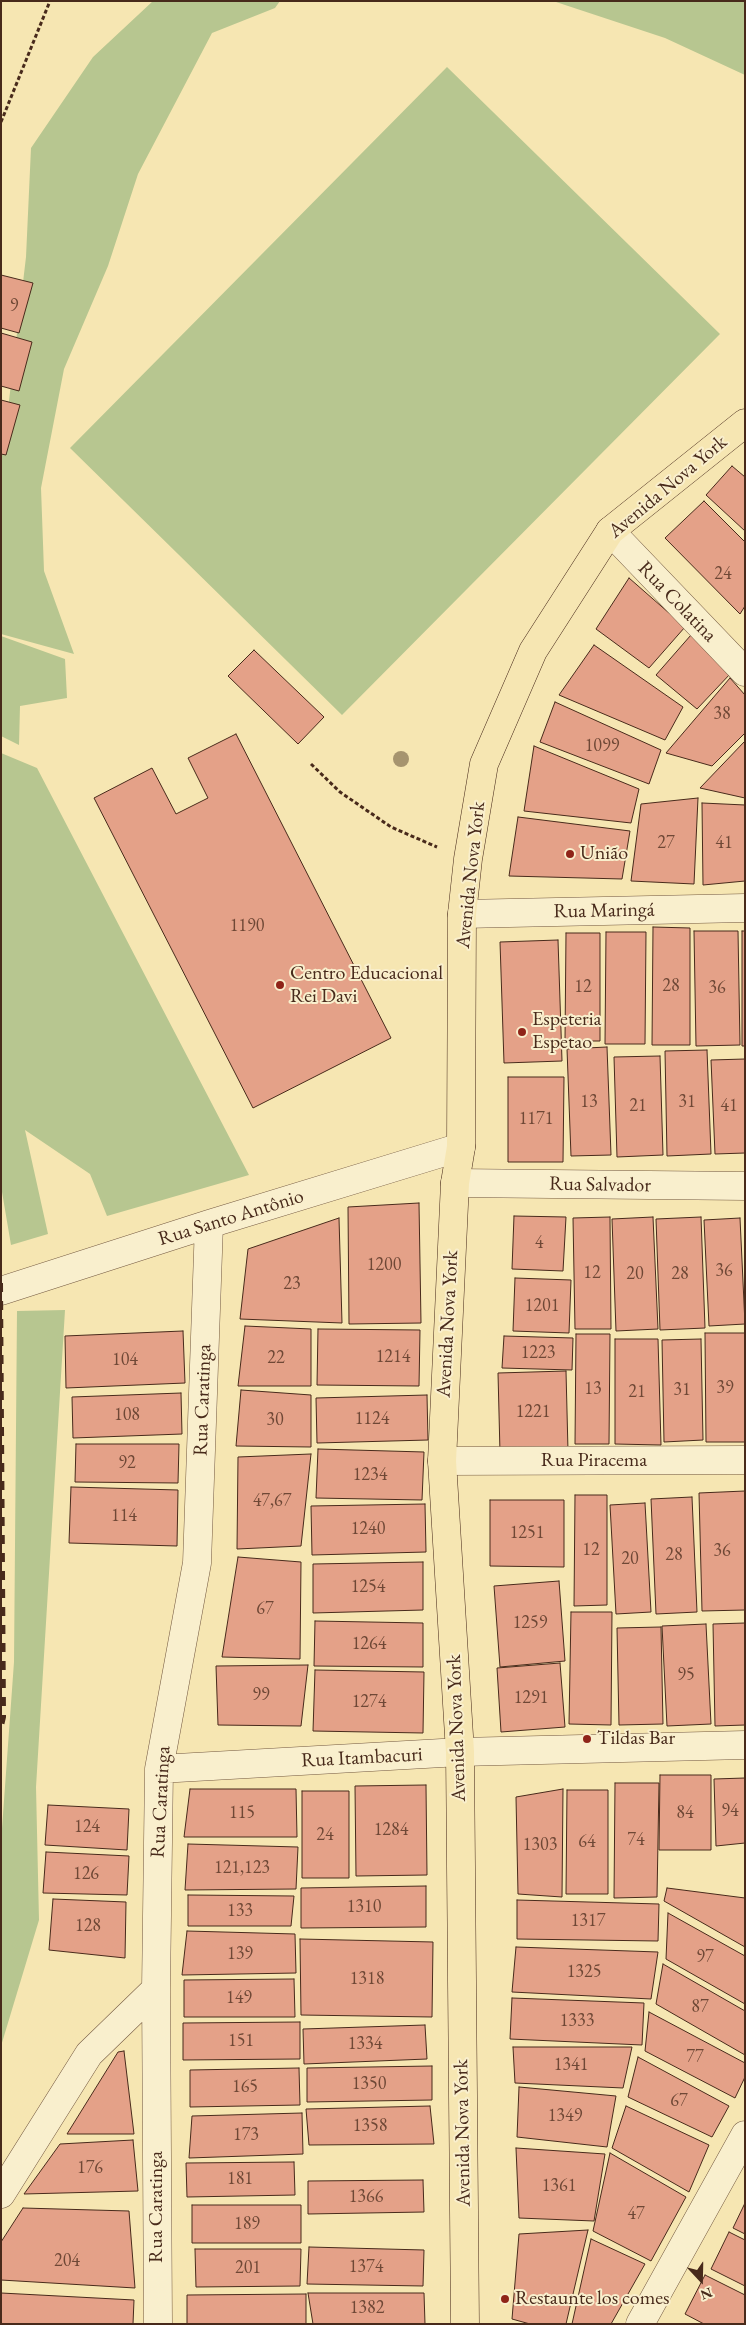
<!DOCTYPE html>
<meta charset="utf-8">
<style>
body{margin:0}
#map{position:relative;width:746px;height:2325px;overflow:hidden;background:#f6e6b2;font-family:"EB Garamond",serif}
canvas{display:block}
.frame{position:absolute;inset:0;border:2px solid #482a1b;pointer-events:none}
.north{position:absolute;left:676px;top:2255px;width:50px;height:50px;-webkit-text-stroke:4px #f9efcd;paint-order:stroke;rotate:159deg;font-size:14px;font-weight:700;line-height:20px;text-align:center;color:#482a1b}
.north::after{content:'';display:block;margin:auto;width:18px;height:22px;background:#482a1b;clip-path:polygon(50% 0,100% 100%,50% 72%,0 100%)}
</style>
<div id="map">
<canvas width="746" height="2325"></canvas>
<div class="frame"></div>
<div class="north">N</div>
</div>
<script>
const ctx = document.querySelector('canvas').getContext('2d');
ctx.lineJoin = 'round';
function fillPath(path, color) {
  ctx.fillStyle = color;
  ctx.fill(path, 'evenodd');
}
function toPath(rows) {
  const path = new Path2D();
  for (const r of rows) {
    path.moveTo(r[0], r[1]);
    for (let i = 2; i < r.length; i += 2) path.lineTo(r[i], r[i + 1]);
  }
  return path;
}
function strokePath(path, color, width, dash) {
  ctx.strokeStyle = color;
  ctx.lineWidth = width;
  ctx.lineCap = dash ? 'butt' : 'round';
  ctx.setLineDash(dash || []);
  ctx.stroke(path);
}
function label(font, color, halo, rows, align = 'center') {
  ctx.font = font + ' "EB Garamond",serif';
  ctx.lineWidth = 4;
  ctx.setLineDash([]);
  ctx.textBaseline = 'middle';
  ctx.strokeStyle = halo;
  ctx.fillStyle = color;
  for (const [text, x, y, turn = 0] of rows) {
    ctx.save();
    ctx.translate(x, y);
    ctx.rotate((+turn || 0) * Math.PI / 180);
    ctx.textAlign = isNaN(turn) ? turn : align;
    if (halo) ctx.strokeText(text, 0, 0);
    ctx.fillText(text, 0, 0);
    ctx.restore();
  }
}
fillPath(toPath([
 [153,1,280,1,275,8,212,33,138,174,108,266,64,369,41,488,44,571,74,654,1,634,1,440,8,409,26,257,31,148,93,57],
 [553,1,745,1,745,75,665,38],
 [447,67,720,334,342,715,70,448],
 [1,636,65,659,67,698,20,706,19,745,1,736],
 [1,753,37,768,249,1175,107,1216,90,1174,25,1130,48,1234,11,1245,1,1186],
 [65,1310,36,1787,39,1920,1,2046,1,1842,14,1662,17,1311]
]), '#b7c690');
const building = toPath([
 [1,275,33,283,19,333,1,328,1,275],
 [1,333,32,342,19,391,1,386,1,333],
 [1,400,20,405,6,455,1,454,1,400],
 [732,466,745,477,745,531,706,495,732,466],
 [704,501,745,542,745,606,740,614,665,538,704,501],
 [629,578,685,627,649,668,596,629,629,578],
 [691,635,731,673,697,709,656,675,691,635],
 [594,645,683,707,665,740,559,695,594,645],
 [254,650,324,717,298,744,228,676,254,650],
 [730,678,745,695,745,733,712,766,666,753,730,678],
 [555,702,661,750,649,784,540,742,555,702],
 [236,734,391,1038,253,1108,94,798,152,768,176,814,208,798,188,758,236,734],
 [745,741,745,798,700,788,745,741],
 [534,746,639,789,631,823,524,811,534,746],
 [698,798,694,884,631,881,641,804,698,798],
 [702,803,745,805,745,881,703,885,702,803],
 [518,817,630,831,622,879,509,876,518,817],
 [653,927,690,928,690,1045,652,1045,653,927],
 [694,931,738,931,740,1045,696,1046,694,931],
 [742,931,745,931,745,1046,742,1046,742,931],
 [606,932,646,932,645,1044,605,1044,606,932],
 [566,933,600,933,600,1041,565,1041,566,933],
 [558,940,562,1061,504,1063,500,942,558,940],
 [607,1047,611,1155,571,1156,567,1049,607,1047],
 [707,1050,711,1154,667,1156,665,1051,707,1050],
 [660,1056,663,1155,617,1157,614,1057,660,1056],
 [745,1059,745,1153,715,1154,711,1060,745,1059],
 [508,1077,564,1077,563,1162,508,1162,508,1077],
 [419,1203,421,1323,349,1324,348,1207,419,1203],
 [514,1216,566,1217,563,1271,512,1269,514,1216],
 [610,1217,611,1329,575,1329,573,1218,610,1217],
 [653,1217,658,1329,616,1331,612,1219,653,1217],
 [701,1217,705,1328,660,1330,656,1219,701,1217],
 [339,1218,342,1323,240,1319,248,1249,339,1218],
 [740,1218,745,1324,709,1326,704,1220,740,1218],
 [515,1278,571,1280,569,1333,513,1331,515,1278],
 [245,1326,311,1329,311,1386,238,1386,245,1326],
 [318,1329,420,1330,419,1386,317,1385,318,1329],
 [183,1331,185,1383,66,1388,65,1336,183,1331],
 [705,1333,745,1333,745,1442,706,1442,705,1333],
 [576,1334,610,1334,609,1444,575,1444,576,1334],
 [504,1336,573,1338,572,1370,502,1368,504,1336],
 [615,1339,658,1339,661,1445,615,1444,615,1339],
 [701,1339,703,1440,664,1442,662,1340,701,1339],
 [566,1371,568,1451,500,1453,498,1373,566,1371],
 [241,1390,311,1395,311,1447,236,1446,241,1390],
 [181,1393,182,1434,73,1438,72,1397,181,1393],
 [427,1395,428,1440,317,1443,316,1398,427,1395],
 [76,1444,179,1444,178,1483,75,1482,76,1444],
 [318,1449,424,1452,422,1500,316,1498,318,1449],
 [311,1454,301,1546,237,1549,238,1457,311,1454],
 [71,1487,178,1490,177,1546,69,1543,71,1487],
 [745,1491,745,1610,702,1611,699,1493,745,1491],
 [575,1495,607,1495,607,1605,574,1606,575,1495],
 [692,1497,697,1612,656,1614,651,1499,692,1497],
 [490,1500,564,1500,564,1567,490,1566,490,1500],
 [645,1503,651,1612,616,1614,610,1505,645,1503],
 [425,1504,426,1552,312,1555,311,1506,425,1504],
 [238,1557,301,1562,300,1659,222,1657,238,1557],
 [423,1562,423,1610,313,1613,313,1564,423,1562],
 [559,1581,565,1661,500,1667,494,1586,559,1581],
 [571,1612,612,1612,611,1725,569,1724,571,1612],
 [315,1621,423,1623,423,1667,314,1666,315,1621],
 [745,1623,745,1725,715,1726,713,1624,745,1623],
 [706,1624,711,1724,667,1726,662,1626,706,1624],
 [661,1627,663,1724,619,1725,617,1628,661,1627],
 [560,1663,565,1727,501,1732,497,1668,560,1663],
 [308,1665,301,1726,218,1725,216,1666,308,1665],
 [315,1670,424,1672,423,1733,313,1731,315,1670],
 [660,1775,711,1775,711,1850,659,1850,660,1775],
 [745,1778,745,1843,716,1846,714,1779,745,1778],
 [615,1783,659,1783,657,1897,614,1898,615,1783],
 [426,1785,427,1875,356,1876,355,1786,426,1785],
 [190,1789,296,1789,297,1837,184,1837,190,1789],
 [563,1789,562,1897,518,1894,516,1797,563,1789],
 [567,1790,608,1790,608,1894,566,1894,567,1790],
 [302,1791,349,1791,349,1878,302,1878,302,1791],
 [48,1805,129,1809,127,1850,45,1845,48,1805],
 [188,1844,298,1847,296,1889,185,1890,188,1844],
 [46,1852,129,1856,127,1895,43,1893,46,1852],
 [426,1886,426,1927,301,1928,301,1888,426,1886],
 [667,1888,745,1898,745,1947,664,1901,667,1888],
 [188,1895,294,1896,291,1926,188,1926,188,1895],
 [53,1899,126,1902,125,1958,49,1950,53,1899],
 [517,1900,659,1904,658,1941,517,1939,517,1900],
 [668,1913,745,1956,745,2004,666,1959,668,1913],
 [187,1931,295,1934,296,1973,182,1975,187,1931],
 [300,1939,433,1942,432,2017,301,2015,300,1939],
 [516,1947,658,1952,651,1999,512,1992,516,1947],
 [663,1964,745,2011,745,2055,656,2004,663,1964],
 [294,1979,295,2017,184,2017,184,1980,294,1979],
 [512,1998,644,2003,642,2045,510,2039,512,1998],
 [649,2012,745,2063,745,2077,735,2098,645,2051,649,2012],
 [300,2022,300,2059,183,2060,183,2023,300,2022],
 [425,2025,427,2059,304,2064,303,2029,425,2025],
 [513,2047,632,2047,623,2088,515,2083,513,2047],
 [124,2051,134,2134,67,2134,118,2052,124,2051],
 [638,2057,729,2106,712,2137,628,2097,638,2057],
 [432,2066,432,2100,307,2102,307,2068,432,2066],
 [299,2068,300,2105,190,2107,190,2070,299,2068],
 [519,2087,616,2096,607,2147,517,2137,519,2087],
 [430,2106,434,2144,309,2145,306,2109,430,2106],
 [626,2106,709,2145,689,2192,612,2148,626,2106],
 [302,2113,303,2154,189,2158,192,2116,302,2113],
 [133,2140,138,2191,24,2194,60,2144,133,2140],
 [516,2148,605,2154,594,2221,519,2218,516,2148],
 [610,2153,686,2197,651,2261,593,2231,610,2153],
 [294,2162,295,2195,187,2197,186,2163,294,2162],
 [423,2180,424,2212,308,2214,308,2181,423,2180],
 [745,2203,745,2234,733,2228,745,2203],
 [192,2205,301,2205,301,2243,192,2243,192,2205],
 [23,2208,129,2211,135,2288,1,2280,1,2242,23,2208],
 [588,2230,566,2324,530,2324,512,2319,519,2234,588,2230],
 [729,2232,745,2240,745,2286,711,2269,729,2232],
 [591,2239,645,2264,611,2324,572,2324,591,2239],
 [309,2247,424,2250,423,2286,307,2284,309,2247],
 [195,2249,301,2249,300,2286,196,2287,195,2249],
 [705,2275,745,2295,745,2324,704,2324,685,2314,705,2275],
 [1,2293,134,2300,133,2324,1,2324,1,2293],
 [308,2293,424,2293,425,2324,313,2324,308,2293],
 [306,2294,306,2324,187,2324,187,2295,306,2294]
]);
fillPath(building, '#e4a188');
strokePath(building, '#482a1b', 1);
const minor = toPath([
 [610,531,745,672],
 [462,914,745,908],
 [455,1183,745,1186],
 [1,1291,209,1224,461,1147],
 [442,1461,745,1460],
 [159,1769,460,1752,745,1745],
 [1,2194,89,2054,156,1989],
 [158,2324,156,1989,159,1769,197,1563,209,1224],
 [640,2324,745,2135]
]);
const major = toPath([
 [465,2324,460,1752,442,1461,455,1183,461,1147,462,914,468,859,484,764,533,651,610,531,745,423]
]);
strokePath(minor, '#745941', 29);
strokePath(major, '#482a1b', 29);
strokePath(toPath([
 [1,122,50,1],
 [311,764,340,792,391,827,437,847]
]), '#482a1b', 3, [4, 2.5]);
strokePath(minor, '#f9efcd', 28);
strokePath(major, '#f6e6b2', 28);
strokePath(toPath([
 [1,1283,4,1717,1,1730]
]), '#482a1b', 4, [9, 9]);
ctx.fillStyle = '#a6946f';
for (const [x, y] of [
 [401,759]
]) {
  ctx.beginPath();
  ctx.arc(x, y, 8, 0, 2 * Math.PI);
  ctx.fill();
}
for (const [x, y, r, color] of [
 [570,854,5,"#8f2418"],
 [280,985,5,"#8f2418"],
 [522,1032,5,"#8f2418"],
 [587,1739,5,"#8f2418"],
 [505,2299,5,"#8f2418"]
]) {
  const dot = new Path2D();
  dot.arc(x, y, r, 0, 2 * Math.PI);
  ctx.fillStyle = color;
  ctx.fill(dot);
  strokePath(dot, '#f9efcd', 2);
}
label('18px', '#6f4836', null, [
 ["9",14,306],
 ["24",723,574],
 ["38",722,714],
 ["1099",602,746],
 ["27",666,843],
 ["41",724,843],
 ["1190",247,926],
 ["28",671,986],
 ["12",583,987],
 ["36",717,988],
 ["13",589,1102],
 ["31",687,1102],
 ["21",638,1106],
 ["41",729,1106],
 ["1171",536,1119],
 ["4",539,1243],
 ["1200",384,1265],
 ["36",724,1271],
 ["12",592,1273],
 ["20",635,1274],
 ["28",680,1274],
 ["23",292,1284],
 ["1201",542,1306],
 ["1223",538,1353],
 ["1214",393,1357],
 ["22",276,1358],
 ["104",125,1360],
 ["39",725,1388],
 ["13",593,1389],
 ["31",682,1390],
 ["21",637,1392],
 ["1221",533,1412],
 ["108",127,1415],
 ["1124",372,1419],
 ["30",275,1420],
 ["92",127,1463],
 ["1234",370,1475],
 ["47,67",272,1501],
 ["114",124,1516],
 ["1240",368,1529],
 ["1251",527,1533],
 ["12",591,1550],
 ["36",722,1551],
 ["28",674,1555],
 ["20",630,1559],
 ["1254",368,1587],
 ["67",265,1609],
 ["1259",530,1623],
 ["1264",369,1644],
 ["95",686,1675],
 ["99",261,1695],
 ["1291",531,1698],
 ["1274",369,1702],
 ["94",730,1811],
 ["115",242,1813],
 ["84",685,1813],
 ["124",87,1827],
 ["1284",391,1830],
 ["24",325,1835],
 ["74",636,1840],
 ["64",587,1842],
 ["1303",540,1845],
 ["121,123",242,1868],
 ["126",86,1874],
 ["1310",364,1907],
 ["133",240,1911],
 ["1317",588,1921],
 ["128",88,1926],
 ["139",240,1954],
 ["97",705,1957],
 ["1325",584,1972],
 ["1318",367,1979],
 ["149",239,1998],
 ["87",700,2007],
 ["1333",577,2021],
 ["151",241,2041],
 ["1334",365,2044],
 ["77",695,2057],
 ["1341",571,2065],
 ["1350",369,2084],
 ["165",245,2087],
 ["67",679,2101],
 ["1349",565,2116],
 ["1358",370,2126],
 ["173",246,2135],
 ["176",90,2168],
 ["181",240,2179],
 ["1361",559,2186],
 ["1366",366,2197],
 ["47",636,2214],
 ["189",247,2224],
 ["204",67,2261],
 ["1374",366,2267],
 ["201",248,2268],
 ["1382",367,2308]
]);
label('20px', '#482a1b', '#f9efcd', [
 ["Avenida Nova York",668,487,-40],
 ["Rua Colatina",677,602,46],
 ["Avenida Nova York",471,875,-84],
 ["Rua Maringá",604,911,-1],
 ["Rua Salvador",600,1185,1],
 ["Rua Santo Antônio",231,1218,-17],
 ["Avenida Nova York",448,1324,-87],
 ["Rua Caratinga",203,1400,-88],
 ["Rua Piracema",594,1461],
 ["Avenida Nova York",457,1728,-92],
 ["Rua Itambacuri",362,1758,-3],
 ["Rua Caratinga",161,1802,-87],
 ["Avenida Nova York",463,2133,-91],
 ["Rua Caratinga",157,2207,-90]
]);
label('20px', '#482a1b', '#f9efcd', [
 ["União",580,854],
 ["Centro Educacional",290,974],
 ["Rei Davi",290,997],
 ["Espeteria",532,1020],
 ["Espetao",532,1043],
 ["Tildas Bar",597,1739],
 ["Restaunte los comes",515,2299]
], 'left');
</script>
